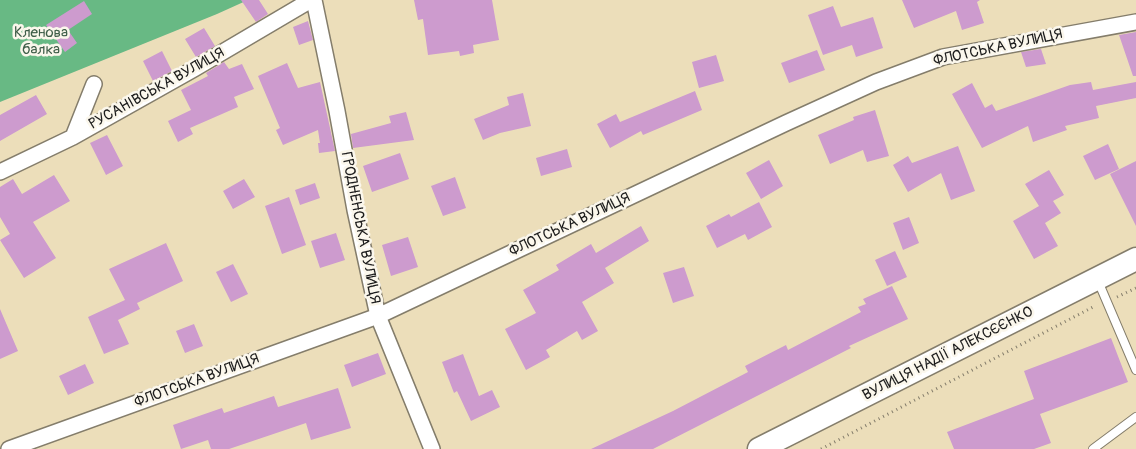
<!DOCTYPE html>
<meta charset="utf-8">
<style>
body{margin:0}
canvas{display:block;background:#ecdeba}
</style>
<canvas width="1136" height="449"></canvas>
<script>
const ctx = document.querySelector('canvas').getContext('2d');
ctx.lineJoin = 'round';
function fillPath(path, color) {
  ctx.fillStyle = color;
  ctx.fill(path, 'evenodd');
}
function toPath(rows) {
  const path = new Path2D();
  for (const r of rows) {
    path.moveTo(r[0], r[1]);
    for (let i = 2; i < r.length; i += 2) path.lineTo(r[i], r[i + 1]);
  }
  return path;
}
function strokePath(path, color, width, dash) {
  ctx.strokeStyle = color;
  ctx.lineWidth = width;
  ctx.lineCap = dash ? 'butt' : 'round';
  ctx.setLineDash(dash || []);
  ctx.stroke(path);
}
function label(font, color, halo, rows, align = 'center') {
  ctx.font = font + ' Pangolin,sans-serif';
  ctx.lineWidth = 5;
  ctx.setLineDash([]);
  ctx.textBaseline = 'middle';
  ctx.strokeStyle = halo;
  ctx.fillStyle = color;
  for (const [text, x, y, turn = 0] of rows) {
    ctx.save();
    ctx.translate(x, y);
    ctx.rotate((+turn || 0) * Math.PI / 180);
    ctx.textAlign = isNaN(turn) ? turn : align;
    if (halo) ctx.strokeText(text, 0, 0);
    ctx.fillText(text, 0, 0);
    ctx.restore();
  }
}
fillPath(toPath([
 [0,0,248,0,217,14,0,102]
]), '#68b984');
fillPath(toPath([
 [241,0,259,0,268,14,256,22],
 [414,0,492,0,499,40,473,45,474,53,460,56,459,51,428,55,423,19,418,20],
 [902,0,980,0,977,2,984,23,962,30,956,11,914,28],
 [84,1,92,14,68,30,77,43,65,52,46,25],
 [833,6,841,27,873,17,883,48,856,57,852,45,823,55,808,15],
 [308,21,313,40,299,45,293,27],
 [204,28,215,46,196,57,185,39],
 [1136,32,1136,76,1133,76,1119,35],
 [1041,49,1046,64,1026,67,1021,52],
 [817,50,825,70,789,83,781,63],
 [162,51,172,71,153,81,143,61],
 [716,55,724,81,699,88,692,62],
 [224,62,229,69,242,64,254,89,234,97,238,107,190,128,193,134,178,142,168,121,191,110,181,90,208,76,206,73],
 [287,63,298,88,320,82,335,151,319,153,318,143,320,143,318,130,283,145,276,130,280,128,258,76],
 [1091,82,1093,90,1136,82,1136,98,1096,106,1099,118,1065,126,1067,130,1033,142,1028,126,982,148,952,94,972,83,985,108,992,104,996,111,1070,85],
 [695,91,702,110,643,135,641,131,610,148,597,124,616,114,620,122],
 [523,93,531,126,500,133,483,140,474,119,509,105,507,97],
 [36,95,47,114,0,141,0,115],
 [875,110,889,156,867,162,863,150,830,164,818,135,854,120,853,117],
 [406,112,414,140,353,148,351,134,391,123,389,116],
 [107,135,123,166,106,175,90,143],
 [1108,144,1119,169,1095,180,1083,156],
 [958,146,975,191,951,200,941,173,908,192,893,165,908,156,912,163],
 [567,149,572,167,541,176,536,158],
 [400,153,409,179,372,192,363,166],
 [769,160,783,186,761,199,746,173],
 [1136,161,1136,226,1110,174],
 [1049,170,1064,195,1053,201,1061,213,1045,223,1058,246,1034,259,1013,221,1039,206,1025,184],
 [54,175,70,201,33,222,56,258,24,278,0,240,10,234,0,217,0,187,13,179,22,194],
 [455,177,466,208,443,216,431,186],
 [244,179,255,197,233,209,223,191],
 [315,183,320,198,300,205,295,190],
 [289,197,306,245,282,254,265,206],
 [759,202,772,227,748,240,745,234,717,248,706,226,729,214,731,217],
 [909,217,919,243,903,250,893,223],
 [641,226,649,241,605,268,614,283,582,302,598,331,582,340,577,331,546,350,550,357,526,370,505,329,536,313,523,290,559,270,556,265,591,244,596,253],
 [336,233,345,260,320,268,311,241],
 [408,237,418,267,391,276,382,245],
 [166,243,183,281,137,303,140,309,118,320,129,344,104,354,88,317,125,300,109,269],
 [895,251,907,277,887,286,875,260],
 [233,264,248,294,231,302,216,272],
 [684,267,694,296,673,303,663,273],
 [892,286,908,319,849,346,851,348,653,449,591,449,673,411,748,372,745,366,786,345,788,350,861,312,858,307,866,304,863,299],
 [0,309,18,351,0,359],
 [194,324,203,346,185,353,176,331],
 [1111,338,1128,382,1040,414,1051,443,1034,449,954,449,947,432,1034,399,1024,371],
 [378,353,386,374,352,387,344,365],
 [463,354,479,396,492,390,500,407,471,421,457,391,454,393,442,362],
 [85,364,94,383,68,395,59,376],
 [338,388,351,428,311,440,306,423,229,449,211,449,208,440,181,449,173,425,222,408,224,413,274,396,278,407]
]), '#cd9bce');
const lane = toPath([
 [1098,281,1136,370],
 [1093,449,1136,417]
]);
const street = toPath([
 [314,0,337,111,355,210,378,316,432,449],
 [73,137,94,84],
 [0,172,73,137,194,69,311,0],
 [9,449,378,316,786,123,876,82,943,57,1136,22]
]);
const secondary = toPath([
 [759,449,1136,259]
]);
strokePath(lane, '#847d6b', 10);
strokePath(street, '#847d6b', 18);
strokePath(secondary, '#847d6b', 25);
strokePath(toPath([
 [1117,297,1136,288],
 [821,449,1095,306]
]), '#847d6b', 3, [1, 4]);
strokePath(lane, '#fff', 8);
strokePath(street, '#fff', 15);
strokePath(secondary, '#fff', 22);
label('15px', '#3f5e49', '#fbf7ec', [
 ["Кленова",41,33],
 ["балка",41,50]
]);
label('15px', '#1c1c1c', '#fbf7ec', [
 ["ФЛОТСЬКА ВУЛИЦЯ",998,48,-12],
 ["РУСАНІВСЬКА ВУЛИЦЯ",157,89,-29],
 ["ФЛОТСЬКА ВУЛИЦЯ",570,225,-25],
 ["ГРОДНЕНСЬКА ВУЛИЦЯ",360,228,79],
 ["ВУЛИЦЯ НАДІЇ АЛЕКСЄЄНКО",948,354,-27],
 ["ФЛОТСЬКА ВУЛИЦЯ",197,381,-20]
]);
</script>
